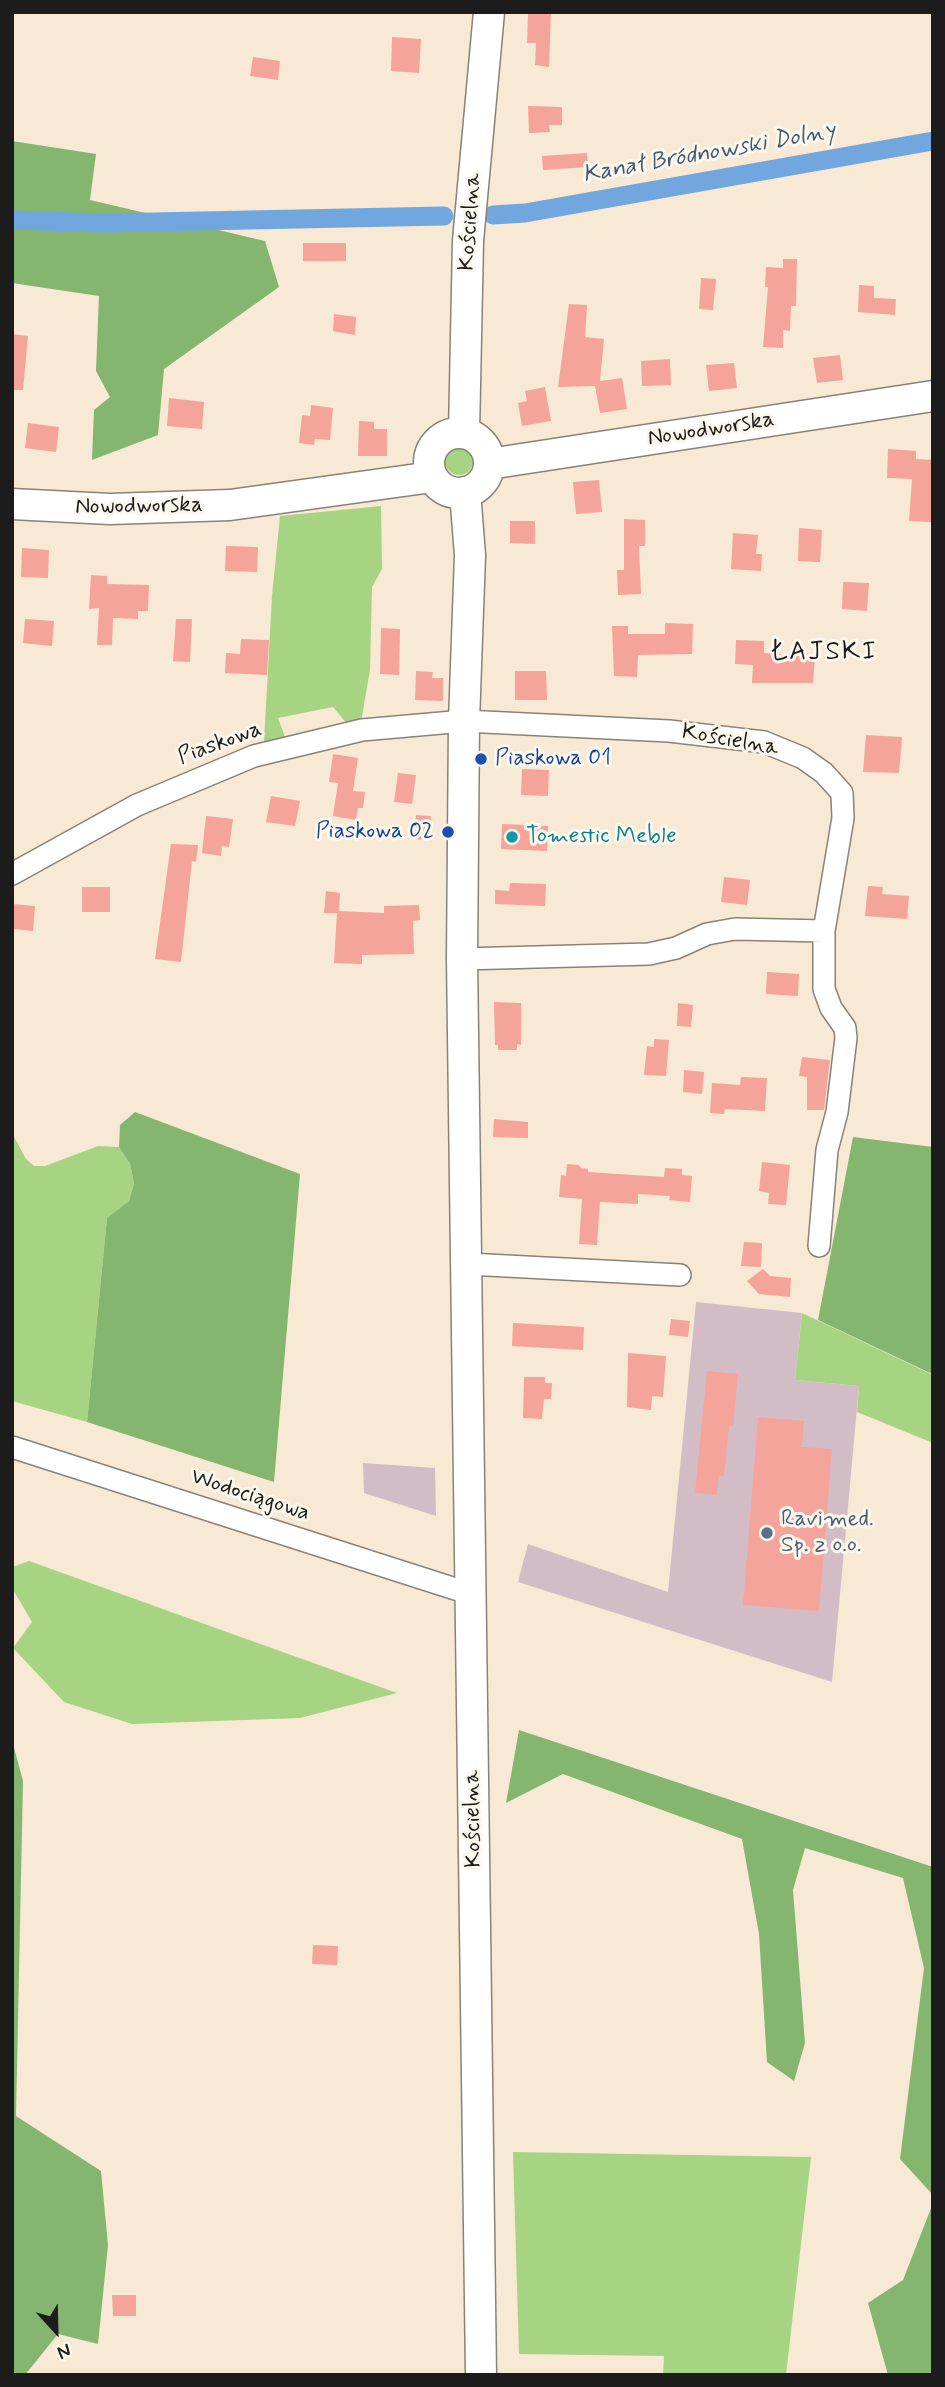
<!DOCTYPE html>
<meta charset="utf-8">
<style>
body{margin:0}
#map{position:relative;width:945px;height:2387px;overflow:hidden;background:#f7e9d3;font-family:Mynerve,sans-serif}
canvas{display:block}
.frame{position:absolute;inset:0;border:14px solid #1c1c1c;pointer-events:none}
.north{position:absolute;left:21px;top:2296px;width:70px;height:70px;-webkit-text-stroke:5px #fbf7ec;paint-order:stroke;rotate:158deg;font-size:19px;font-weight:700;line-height:28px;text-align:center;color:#1c1c1c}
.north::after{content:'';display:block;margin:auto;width:24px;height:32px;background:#1c1c1c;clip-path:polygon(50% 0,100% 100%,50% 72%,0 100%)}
</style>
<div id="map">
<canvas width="945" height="2387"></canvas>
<div class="frame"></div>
<div class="north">N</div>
</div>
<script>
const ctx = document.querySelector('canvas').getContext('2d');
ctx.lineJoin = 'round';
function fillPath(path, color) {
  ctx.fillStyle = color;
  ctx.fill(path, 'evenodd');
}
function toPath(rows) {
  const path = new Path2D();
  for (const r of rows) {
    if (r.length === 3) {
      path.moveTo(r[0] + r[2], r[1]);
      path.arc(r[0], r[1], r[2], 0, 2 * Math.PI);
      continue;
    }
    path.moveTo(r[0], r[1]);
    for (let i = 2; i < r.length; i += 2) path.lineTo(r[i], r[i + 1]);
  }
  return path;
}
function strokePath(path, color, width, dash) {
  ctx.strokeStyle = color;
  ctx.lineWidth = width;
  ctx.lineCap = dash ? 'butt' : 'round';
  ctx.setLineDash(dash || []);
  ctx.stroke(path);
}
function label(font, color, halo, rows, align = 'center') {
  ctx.font = font + ' Mynerve,sans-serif';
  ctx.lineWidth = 6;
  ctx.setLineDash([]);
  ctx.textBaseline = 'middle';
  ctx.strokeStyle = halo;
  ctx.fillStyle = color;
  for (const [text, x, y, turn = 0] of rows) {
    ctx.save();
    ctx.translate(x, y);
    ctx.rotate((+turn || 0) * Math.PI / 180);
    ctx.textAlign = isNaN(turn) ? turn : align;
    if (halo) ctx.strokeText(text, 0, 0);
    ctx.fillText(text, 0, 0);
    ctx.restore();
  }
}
fillPath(toPath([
 [696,1302,802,1313,795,1380,859,1386,832,1682,518,1582,528,1544,668,1592],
 [363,1463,435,1468,436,1516,364,1493]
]), '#d2bdc6');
fillPath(toPath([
 [459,461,14],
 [381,506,382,569,372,587,370,670,361,722,348,725,333,707,278,718,285,737,264,742,272,596,280,516],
 [12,1133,26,1159,34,1166,45,1166,98,1146,119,1147,130,1164,134,1183,129,1201,107,1218,87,1422,12,1401],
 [802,1313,933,1375,933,1443,857,1412,859,1386,795,1380],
 [29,1561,397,1693,300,1718,132,1724,64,1702,13,1648,32,1622,12,1588,12,1567],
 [513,2152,811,2157,786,2375,663,2375,664,2356,519,2354]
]), '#a6d482');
fillPath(toPath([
 [12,141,96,154,90,200,265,241,279,287,164,369,158,435,92,460,94,410,110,397,96,371,99,296,12,283],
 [135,1112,300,1174,274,1482,87,1422,107,1218,129,1201,134,1183,130,1164,119,1147,120,1125],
 [853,1137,933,1147,933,1372,930,1373,818,1320],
 [519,1730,933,1867,933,2195,900,2159,924,1968,903,1878,805,1848,793,1890,805,2043,794,2081,767,2062,759,1934,742,1839,563,1774,506,1803],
 [12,1740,23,1781,16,2116,101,2171,108,2245,98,2344,58,2334,25,2375,12,2375],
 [933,2203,933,2375,888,2375,868,2303,903,2280]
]), '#84b670');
strokePath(toPath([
 [493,215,525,213,933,141],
 [12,220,104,223,444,216]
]), '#71a7de', 19);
fillPath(toPath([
 [528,12,551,12,549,67,535,65,536,43,527,43],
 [392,37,421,39,419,73,391,71],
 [253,57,280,61,278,80,250,76],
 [528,106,562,107,562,125,549,125,550,132,529,133],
 [587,153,588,167,543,170,542,156],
 [303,243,346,243,346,261,303,261],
 [783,259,797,259,796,306,791,306,790,331,783,330,783,348,763,347,768,287,765,287,766,267,783,268],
 [701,278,716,279,713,310,699,309],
 [859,285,874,286,874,298,896,299,895,315,858,312],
 [569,304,587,305,585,337,604,339,600,381,622,378,627,409,600,413,595,386,558,387],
 [334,314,356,317,355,335,333,331],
 [12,334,28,336,23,390,12,390],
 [840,355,843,380,817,383,813,358],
 [670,359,671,385,642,386,641,361],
 [734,363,737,388,709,391,706,365],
 [545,387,551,421,522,426,518,403,527,401,525,391],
 [169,398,204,402,202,429,167,426],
 [311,405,333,408,330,440,315,439,314,445,299,443,302,415,310,416],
 [359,421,374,422,374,429,387,429,387,456,358,456],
 [28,423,59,427,56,452,25,448],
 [888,449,916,451,916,459,933,460,933,522,909,521,912,479,887,478],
 [599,480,602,512,576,514,573,482],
 [624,519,645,520,645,546,639,546,641,594,618,595,617,570,624,570],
 [510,521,535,521,535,544,510,543],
 [799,528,822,530,820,562,798,561],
 [733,533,758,535,756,554,762,554,761,571,731,569],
 [226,546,258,547,257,572,225,571],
 [22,548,49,550,48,578,21,577],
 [91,575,107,576,107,584,149,585,148,611,138,611,138,619,113,618,112,645,97,645,99,608,89,609],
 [843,582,869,583,867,611,842,609],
 [25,619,54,621,52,646,23,643],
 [176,619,192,619,190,662,173,661],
 [665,623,693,624,692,654,638,655,637,677,614,676,612,626,628,626,628,634,665,634],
 [381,628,400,629,399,675,380,674],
 [241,639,269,640,267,675,225,673,226,653,240,654],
 [736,640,764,641,764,653,815,656,813,683,752,683,753,665,735,664],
 [416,671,433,672,432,678,443,678,443,701,415,700],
 [515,671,546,671,547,700,515,700],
 [866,735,902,737,899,773,863,772],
 [333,754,358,758,353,791,365,792,363,808,358,808,356,820,333,816,338,783,329,782],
 [522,769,549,770,548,796,521,795],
 [398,773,416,775,412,804,394,802],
 [271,796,300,801,295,826,266,822],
 [416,815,431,816,429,840,414,839],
 [206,816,233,819,229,847,222,846,221,856,202,853],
 [502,824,548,826,547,851,501,849],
 [171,844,198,845,196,862,192,861,181,962,155,959],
 [724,877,750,880,747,905,721,902],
 [510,883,546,884,545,906,495,904,495,890,509,891],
 [868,886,883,887,882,894,909,896,907,919,865,916],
 [82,887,110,887,110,912,82,912],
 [326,891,340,893,339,911,384,913,384,906,419,905,420,920,413,921,414,954,362,955,362,964,334,963,337,913,324,913],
 [12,904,35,906,33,931,12,929],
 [767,972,799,974,798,996,766,994],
 [494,1002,521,1003,521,1045,517,1044,517,1050,498,1050,498,1045,495,1045],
 [678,1003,693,1005,691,1027,677,1026],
 [654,1039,669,1040,666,1076,644,1075,647,1046,654,1047],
 [802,1057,830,1060,824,1110,807,1110,807,1077,799,1076],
 [684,1070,704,1072,702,1094,683,1092],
 [741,1077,767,1078,765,1111,725,1109,724,1114,710,1113,712,1083,740,1085],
 [494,1119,528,1122,528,1138,493,1137],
 [762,1162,790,1165,786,1205,768,1204,769,1193,759,1191],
 [567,1164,579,1165,581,1168,588,1169,588,1172,664,1177,665,1168,682,1169,682,1175,692,1176,690,1202,669,1200,670,1196,638,1194,638,1204,600,1202,597,1245,579,1244,582,1199,559,1197,561,1175,566,1176],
 [744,1242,762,1243,761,1267,741,1266],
 [763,1269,770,1276,791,1278,790,1297,759,1294,747,1281],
 [671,1319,690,1321,688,1337,669,1335],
 [513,1323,584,1327,583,1350,512,1346],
 [628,1353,666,1356,663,1397,652,1396,651,1410,627,1407],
 [707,1371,738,1374,733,1426,729,1426,724,1476,719,1476,717,1495,695,1493],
 [524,1377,545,1377,545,1383,552,1383,551,1399,544,1399,542,1419,523,1418],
 [758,1417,804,1421,802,1447,832,1449,819,1611,743,1605],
 [313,1945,338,1946,337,1965,312,1964],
 [112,2295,136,2295,136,2316,113,2316]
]), '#f4a49b');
const street = toPath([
 [12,874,137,805,254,756,362,730,464,721,669,731,764,742,803,758,824,773,842,793,843,818,824,931,824,989,831,1008,845,1028,846,1038,837,1112,827,1150,819,1246],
 [462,959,649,954,676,948,707,934,735,929,824,931],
 [468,1264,680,1275],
 [12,1447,471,1594]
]);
const secondary = toPath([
 [464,433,468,241,489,12],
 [459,463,30],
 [489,464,933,396],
 [465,492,470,555,464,721,462,959,481,2375],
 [12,504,110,509,230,505,432,477]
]);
strokePath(street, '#8a8278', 24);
strokePath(secondary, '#8a8278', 33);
strokePath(street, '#fff', 21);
strokePath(secondary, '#fff', 30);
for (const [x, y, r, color] of [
 [481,759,7,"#1a4fb4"],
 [448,832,7,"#1a4fb4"],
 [512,837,7,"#0f9aa8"],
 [767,1533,7,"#5c6f8a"]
]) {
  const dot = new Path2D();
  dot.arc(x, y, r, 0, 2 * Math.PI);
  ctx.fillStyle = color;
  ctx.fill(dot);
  strokePath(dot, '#fbf7ec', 2.5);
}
label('23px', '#1c1c1c', '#fbf7ec', [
 ["Kościelna",471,222,-86],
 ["Nowodworska",711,430,-9],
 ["Nowodworska",139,507,-1],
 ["Kościelna",730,741,10],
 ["Piaskowa",220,744,-20],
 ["Wodociągowa",250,1496,18],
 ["Kościelna",474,1819,-91]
]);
label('23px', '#164399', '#fbf7ec', [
 ["Piaskowa 01",495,759],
 ["Piaskowa 02",434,832,"right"]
], 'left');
label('23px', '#0d838f', '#fbf7ec', [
 ["Tomestic Meble",526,837]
], 'left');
label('23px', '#4e5e75', '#fbf7ec', [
 ["Ravimed.",781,1520],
 ["Sp. z o.o.",781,1546]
], 'left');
label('italic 24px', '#425b73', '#fbf7ec', [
 ["Kanał Bródnowski Dolny",709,154,-10]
]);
ctx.letterSpacing = '2px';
label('26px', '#1c1c1c', '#fbf7ec', [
 ["ŁAJSKI",824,654]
]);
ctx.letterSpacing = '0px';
</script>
